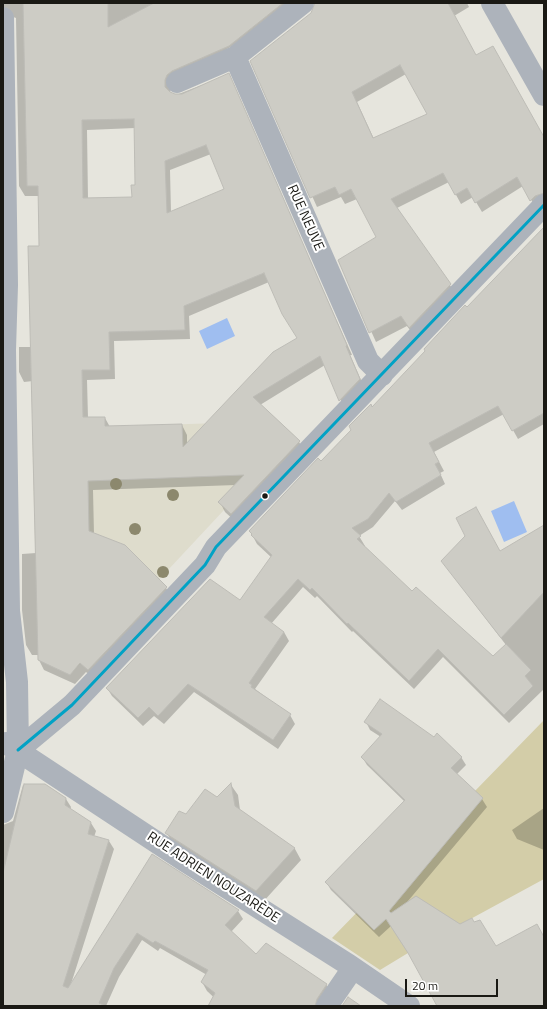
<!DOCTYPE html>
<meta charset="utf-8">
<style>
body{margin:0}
#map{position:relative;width:547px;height:1009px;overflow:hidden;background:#e6e5dd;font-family:"Titillium Web",sans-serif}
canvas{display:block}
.frame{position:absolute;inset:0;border:4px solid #1a1914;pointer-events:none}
.scale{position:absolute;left:405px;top:979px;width:93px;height:18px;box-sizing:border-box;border:2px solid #1a1914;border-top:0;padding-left:5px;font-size:12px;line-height:14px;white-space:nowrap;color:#1a1914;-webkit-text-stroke:3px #fff;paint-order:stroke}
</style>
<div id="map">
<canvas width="547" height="1009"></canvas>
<div class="frame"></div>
<div class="scale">20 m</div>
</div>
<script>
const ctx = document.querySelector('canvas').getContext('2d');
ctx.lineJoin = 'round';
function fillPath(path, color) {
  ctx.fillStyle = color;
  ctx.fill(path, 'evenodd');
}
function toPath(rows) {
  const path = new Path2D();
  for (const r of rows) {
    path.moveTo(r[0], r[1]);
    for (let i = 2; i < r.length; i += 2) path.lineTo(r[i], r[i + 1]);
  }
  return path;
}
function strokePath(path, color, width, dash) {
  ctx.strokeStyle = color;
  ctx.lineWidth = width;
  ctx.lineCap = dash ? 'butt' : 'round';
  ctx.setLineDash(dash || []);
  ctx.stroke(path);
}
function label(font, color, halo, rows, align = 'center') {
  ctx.font = font + ' "Titillium Web",sans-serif';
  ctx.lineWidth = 4;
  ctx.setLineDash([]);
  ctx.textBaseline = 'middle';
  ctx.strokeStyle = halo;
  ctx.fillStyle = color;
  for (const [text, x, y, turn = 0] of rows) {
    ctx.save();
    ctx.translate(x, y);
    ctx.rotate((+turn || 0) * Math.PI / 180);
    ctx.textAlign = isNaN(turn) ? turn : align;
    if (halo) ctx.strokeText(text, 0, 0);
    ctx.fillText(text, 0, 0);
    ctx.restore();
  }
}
fillPath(toPath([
 [241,386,294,435,70,675,38,660,32,429,220,423]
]), '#dedccc');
fillPath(toPath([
 [544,720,544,879,408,953,380,970,332,938]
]), '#d3cda8');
fillPath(toPath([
 [227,318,235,336,207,349,199,331],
 [514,501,527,532,504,542,491,511]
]), '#9fbef0');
fillPath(toPath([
 [3,3,300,3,172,84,170,93,176,95,228,75,352,355,350,355,365,389,345,410,325,365,260,405,299,442,305,451,237,523,225,512,220,502,236,485,93,490,94,534,166,588,172,597,94,679,86,672,75,684,44,670,39,660,38,655,32,655,26,645,22,610,22,554,36,553,33,381,24,382,19,372,19,347,32,347,40,247,39,196,25,196,19,186,16,18,8,15,3,17],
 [135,128,136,186,133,198,88,199,87,130],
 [211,154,226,189,171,212,170,170],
 [269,282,298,338,187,444,187,435,182,425,110,427,105,418,88,418,87,380,115,379,114,341,190,339,189,316],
 [316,3,467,3,469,7,454,16,476,56,544,139,544,204,537,210,523,186,482,212,473,197,461,204,449,182,397,208,456,294,415,337,407,326,376,342,339,260,378,237,357,199,345,204,341,197,317,207,252,61,312,13],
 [406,74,428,114,374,139,357,102],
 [544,229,544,424,518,439,504,414,434,452,444,471,440,473,445,484,402,510,395,501,373,527,359,536,365,546,364,547,412,593,493,657,506,645,448,569,500,552,544,526,544,689,509,723,443,657,414,689,353,631,352,632,317,596,315,598,303,587,271,624,284,632,289,641,255,689,290,715,295,724,278,749,194,692,164,724,154,716,143,726,112,696,107,688,240,602,272,558,257,544,250,531,321,462],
 [366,722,461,757,466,765,457,774,482,799,487,807,408,901,460,926,474,923,496,947,544,958,544,1006,488,1006,412,958,391,926,379,937,331,890,326,882,405,802,367,765,362,757,381,737,370,730],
 [23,785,45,785,66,799,71,807,70,810,91,823,96,831,94,837,109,841,114,849,71,984,152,856,238,911,243,919,231,932,256,956,326,984,331,993,324,1006,223,1006,207,991,202,982,207,975,160,948,158,951,142,940,119,977,106,1006,3,1006,3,825,13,821],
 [231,785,238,795,240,810,295,849,301,860,263,902,173,845,167,833,186,816,218,799],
 [544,808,544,850,517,839,512,830]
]), '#0003');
const building = toPath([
 [23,3,108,3,108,27,154,3,283,3,229,46,172,71,167,75,165,80,165,87,170,92,175,94,182,94,229,73,347,345,346,346,360,379,339,401,320,356,253,397,300,441,231,514,218,502,244,475,88,481,89,531,125,545,167,587,88,670,80,663,70,675,38,660,28,246,39,246,38,186,27,186,23,3],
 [134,119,135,185,131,185,132,197,83,198,82,120,134,119],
 [206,145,224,189,167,213,165,161,206,145],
 [264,273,282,314,297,338,273,352,183,447,182,424,105,426,105,417,83,417,82,370,110,370,109,332,185,330,184,306,264,273],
 [315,3,448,3,476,55,493,46,544,137,544,193,535,196,530,201,517,177,475,203,467,188,455,195,443,173,391,199,451,284,409,328,401,316,369,333,338,260,376,237,351,189,339,195,335,187,310,198,250,61,311,13,315,3],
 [400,65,427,114,373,138,352,92,400,65],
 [544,227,544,413,512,431,498,406,429,443,439,462,435,464,441,475,396,502,389,493,368,519,352,528,361,536,357,539,412,591,416,587,493,656,506,644,531,670,525,676,533,686,504,715,438,649,409,681,348,623,347,624,312,588,310,590,298,579,264,617,284,632,249,683,252,685,251,687,291,714,273,740,188,684,158,716,149,707,138,718,106,688,210,579,240,600,272,555,251,535,252,534,249,531,318,458,321,461,351,430,349,426,371,404,372,407,425,351,424,349,465,305,467,307,544,227],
 [476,507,500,551,544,525,544,592,501,638,441,561,465,536,456,518,476,507],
 [380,699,434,737,437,733,462,757,451,768,483,798,389,911,391,913,416,896,460,924,472,918,474,922,480,920,496,946,537,924,544,937,544,1006,437,1006,408,953,386,919,374,930,325,882,405,800,361,757,382,734,364,722,380,699],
 [231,783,235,806,295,848,256,891,165,833,179,811,186,814,205,789,217,797,231,783],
 [24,784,45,784,66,798,65,805,91,822,88,834,109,840,63,986,68,988,152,854,239,910,225,925,256,954,266,943,327,984,317,999,315,1006,208,1006,215,993,201,982,208,970,155,941,153,943,137,933,114,968,99,1003,105,1006,3,1006,3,873,24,784],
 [348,997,361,1006,342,1006,348,997]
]);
fillPath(building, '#cdccc5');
strokePath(building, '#bdbcb6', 1);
strokePath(toPath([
 [492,3,544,95],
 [3,18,7,285,5,350,9,611,17,682,18,750,3,812],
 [235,57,368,361,382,375],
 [177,82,235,57,303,3],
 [6,743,185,861,349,965,409,1006],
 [18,750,72,705,205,565,216,547,544,205],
 [327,1006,353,968]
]), '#adb3bb', 22);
strokePath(toPath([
 [18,750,72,705,205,565,216,547,544,205]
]), '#01a2c5', 3);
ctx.fillStyle = '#8c886d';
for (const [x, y] of [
 [116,484],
 [173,495],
 [135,529],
 [163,572]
]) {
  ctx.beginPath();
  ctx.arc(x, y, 6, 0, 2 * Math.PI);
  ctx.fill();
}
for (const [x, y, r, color] of [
 [265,496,3.5,"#1a1914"]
]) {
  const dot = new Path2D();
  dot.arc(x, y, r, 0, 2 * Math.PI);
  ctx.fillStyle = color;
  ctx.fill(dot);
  strokePath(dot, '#fff', 1.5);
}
label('14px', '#1a1914', '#fff', [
 ["RUE NEUVE",305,218,66],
 ["RUE ADRIEN NOUZARÈDE",213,878,33]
]);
</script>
